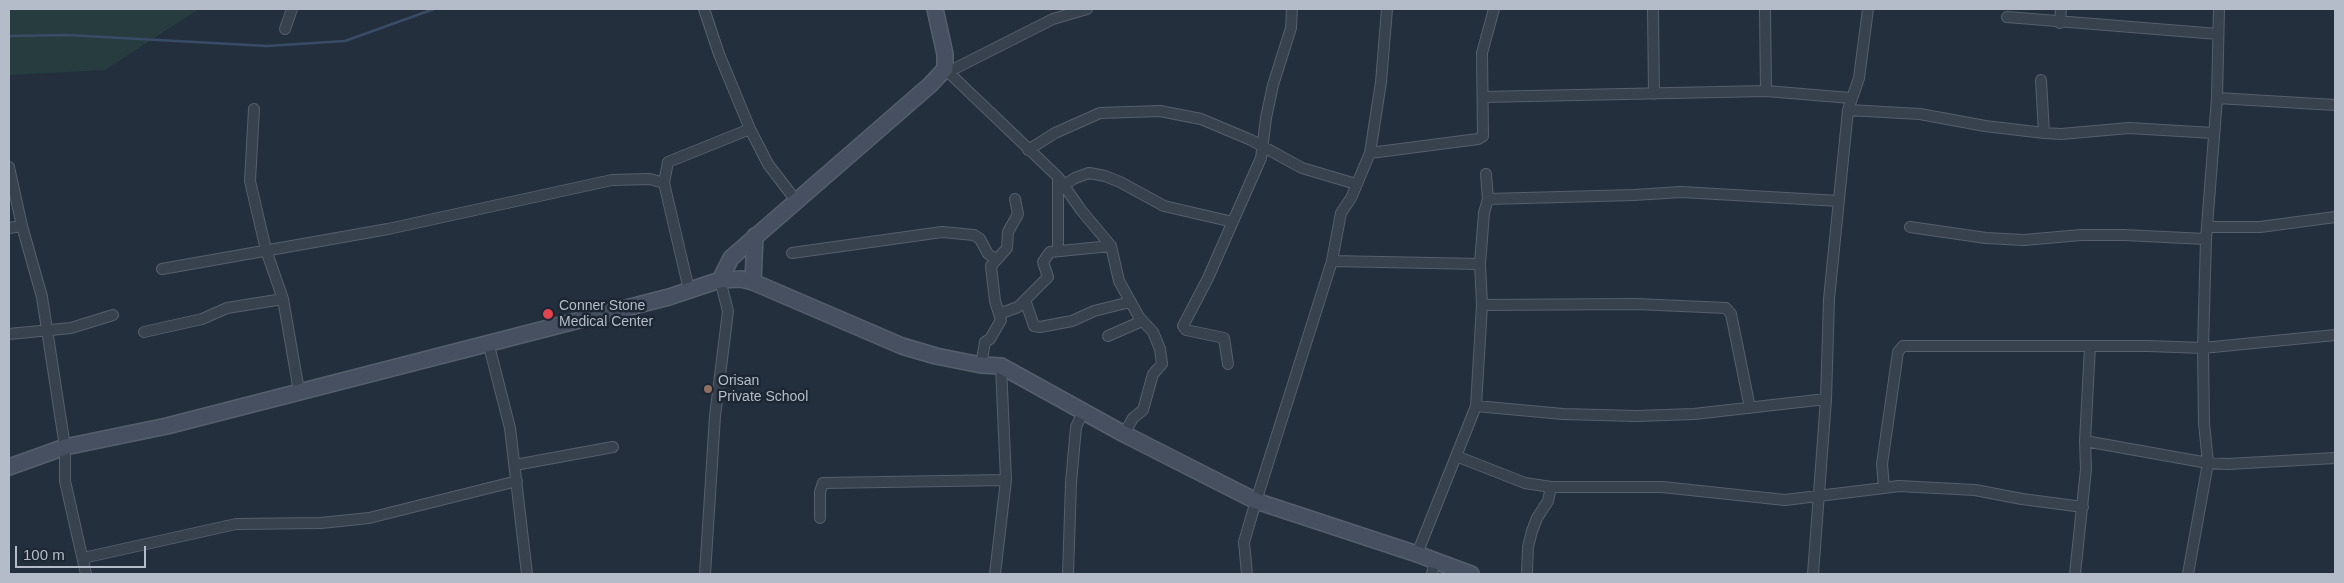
<!DOCTYPE html>
<style>
body{margin:0}
#map{position:relative;width:2344px;height:583px;overflow:hidden;background:#242f3e;font-family:Arial,sans-serif}
canvas{display:block}
.frame{position:absolute;inset:0;border:10px solid #b4bcc9;pointer-events:none}
.scale{position:absolute;left:15px;top:546px;width:131px;height:22px;box-sizing:border-box;border:2px solid #b4bcc9;border-top:0;padding-left:6px;font-size:15px;line-height:18px;white-space:nowrap;color:#b4bcc9;-webkit-text-stroke:4px #1d2633;paint-order:stroke}
</style>
<div id="map">
<canvas width="2344" height="583"></canvas>
<div class="frame"></div>
<div class="scale">100 m</div>
</div>
<script>
const ctx = document.querySelector('canvas').getContext('2d');
ctx.lineJoin = 'round';
function fillPath(path, color) {
  ctx.fillStyle = color;
  ctx.fill(path, 'evenodd');
}
function toPath(rows) {
  const path = new Path2D();
  for (const r of rows) {
    path.moveTo(r[0], r[1]);
    for (let i = 2; i < r.length; i += 2) path.lineTo(r[i], r[i + 1]);
  }
  return path;
}
function strokePath(path, color, width, dash) {
  ctx.strokeStyle = color;
  ctx.lineWidth = width;
  ctx.lineCap = dash ? 'butt' : 'round';
  ctx.setLineDash(dash || []);
  ctx.stroke(path);
}
function label(font, color, halo, rows, align = 'center') {
  ctx.font = font + ' Arial,sans-serif';
  ctx.lineWidth = 5;
  ctx.setLineDash([]);
  ctx.textBaseline = 'middle';
  ctx.strokeStyle = halo;
  ctx.fillStyle = color;
  for (const [text, x, y, turn = 0] of rows) {
    ctx.save();
    ctx.translate(x, y);
    ctx.rotate((+turn || 0) * Math.PI / 180);
    ctx.textAlign = isNaN(turn) ? turn : align;
    if (halo) ctx.strokeText(text, 0, 0);
    ctx.fillText(text, 0, 0);
    ctx.restore();
  }
}
fillPath(toPath([
 [9,9,199,9,105,70,9,75]
]), '#263c3f');
strokePath(toPath([
 [9,36,67,35,267,46,345,41,434,9]
]), '#394c67', 2.5);
const street = toPath([
 [704,9,719,54,750,129,768,164,797,202],
 [1653,9,1654,94],
 [1765,9,1766,91],
 [2007,17,2218,34],
 [2060,23,2061,9],
 [285,29,292,9],
 [945,69,1058,177,1081,210,1111,246,1119,281,1139,317,1153,332,1160,349,1162,364,1153,374,1143,410,1133,418,1124,434],
 [948,72,1053,19,1087,9],
 [2041,80,2044,133],
 [1483,97,1766,91,1851,98],
 [2217,98,2335,105],
 [254,109,250,181,266,250,283,299,299,391],
 [1848,110,1920,114,1985,126,2044,133,2061,134,2129,128,2214,133],
 [1028,150,1055,133,1100,113,1160,111,1201,119,1251,140,1302,168,1356,184],
 [1370,153,1478,139,1483,136,1482,53,1494,9],
 [9,167,22,226,42,297,65,447,65,481,86,574],
 [1058,177,1058,250],
 [664,183,668,162,750,129],
 [1064,185,1075,178,1089,173,1105,176,1120,182,1164,206,1233,222],
 [1488,199,1634,195,1681,192,1839,201],
 [1910,227,1986,238,2024,240,2081,235,2124,235,2206,239],
 [2208,227,2260,227,2335,217],
 [9,228,22,226],
 [792,253,942,232,974,235,980,239,988,254,996,259],
 [1332,261,1480,264],
 [162,269,388,229,612,180,650,179,664,183,689,290],
 [1025,300,1034,326,1040,327,1072,321,1094,311,1130,302],
 [1482,305,1636,304,1726,308,1731,314,1750,408],
 [999,314,995,301,991,266,1007,248,1008,232,1018,214,1015,199],
 [144,332,202,319,227,308,283,299],
 [9,334,71,328,113,315],
 [1108,336,1142,321],
 [488,342,510,428,527,574],
 [1228,364,1224,338,1186,330,1183,326,1208,278,1261,158,1266,118,1273,85,1291,28,1292,9],
 [981,365,985,342,990,339,1001,320,999,314,1018,307,1048,277,1043,262,1050,252,1111,246],
 [1476,406,1563,414,1636,416,1694,414,1826,399],
 [2085,441,2208,463,2228,464,2335,458],
 [1456,456,1525,483,1551,487,1662,487,1785,500,1884,488],
 [515,465,613,447],
 [2083,507,2022,499,1975,490,1899,486,1884,488,1882,464,1898,352,1903,346,2148,346,2203,348,2335,335],
 [820,518,820,492,823,483,1006,480],
 [1417,554,1476,406,1482,305,1480,264,1484,213,1488,199,1486,174],
 [83,558,236,524,321,523,369,518,517,481],
 [1527,572,1528,547,1532,531,1537,518,1548,501,1551,487],
 [705,574,715,416,728,311,720,280],
 [995,574,1006,480,1001,366],
 [1068,574,1071,483,1076,427,1083,412],
 [1247,574,1244,542,1256,501,1332,261,1341,213,1351,198,1370,153,1381,82,1387,9],
 [1432,574,1435,561],
 [1813,574,1826,399,1829,299,1848,110,1859,78,1868,9],
 [2075,574,2086,469,2085,441,2090,346],
 [2188,574,2208,463,2204,423,2203,348,2206,239,2217,98,2219,9]
]);
const secondary = toPath([
 [720,280,731,258,930,85,945,69,945,54,935,9],
 [753,282,755,236],
 [9,467,65,447,167,426,669,297,720,280,741,279,753,282,902,346,936,356,981,365,1001,366,1124,434,1256,501,1417,554,1471,574]
]);
strokePath(street, '#565f6c', 12);
strokePath(secondary, '#565f6c', 18);
strokePath(street, '#38414e', 10);
strokePath(secondary, '#465061', 15);
for (const [x, y, r, color] of [
 [548,314,6,"#e0444e"],
 [708,389,5,"#8d6e63"]
]) {
  const dot = new Path2D();
  dot.arc(x, y, r, 0, 2 * Math.PI);
  ctx.fillStyle = color;
  ctx.fill(dot);
  strokePath(dot, '#1d2633', 2);
}
label('14px', '#b4bcc9', '#1d2633', [
 ["Conner Stone",559,306],
 ["Medical Center",559,322],
 ["Orisan",718,381],
 ["Private School",718,397]
], 'left');
</script>
